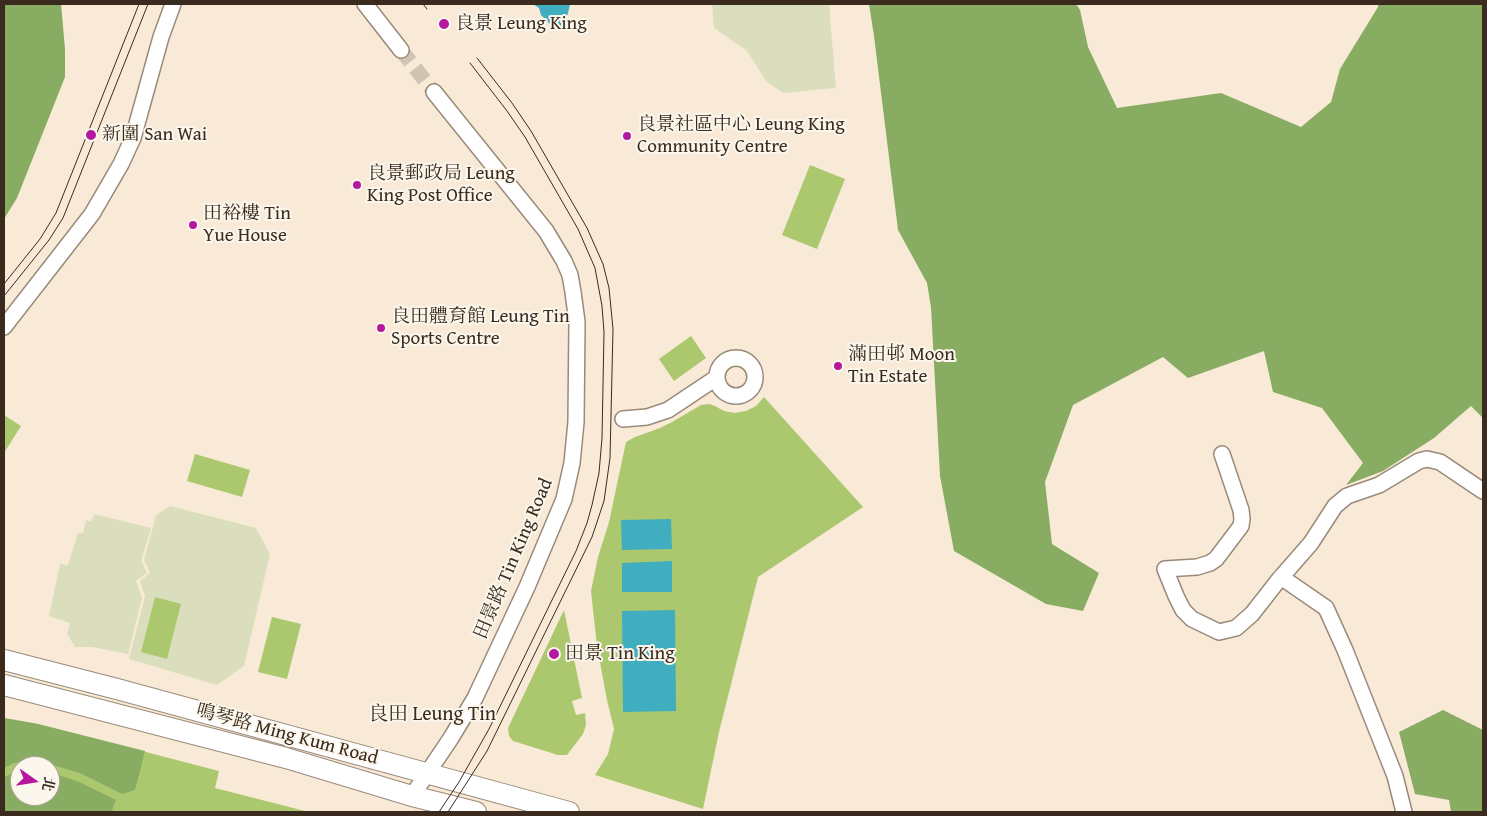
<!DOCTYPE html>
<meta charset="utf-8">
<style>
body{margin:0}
#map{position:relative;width:1487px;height:816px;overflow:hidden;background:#f8ead7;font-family:"Gentium Book Plus","Noto Serif TC",serif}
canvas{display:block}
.frame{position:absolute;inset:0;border:5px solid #3b2a1e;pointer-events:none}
.north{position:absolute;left:10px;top:756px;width:50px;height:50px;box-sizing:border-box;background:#fbf7ec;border:1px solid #aea59a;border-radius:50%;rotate:103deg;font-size:14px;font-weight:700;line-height:20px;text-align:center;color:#3b2a1e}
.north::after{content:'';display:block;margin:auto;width:18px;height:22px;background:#b5179e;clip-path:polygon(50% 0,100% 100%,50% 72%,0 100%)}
</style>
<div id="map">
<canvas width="1487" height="816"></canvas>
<div class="frame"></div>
<div class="north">北</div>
</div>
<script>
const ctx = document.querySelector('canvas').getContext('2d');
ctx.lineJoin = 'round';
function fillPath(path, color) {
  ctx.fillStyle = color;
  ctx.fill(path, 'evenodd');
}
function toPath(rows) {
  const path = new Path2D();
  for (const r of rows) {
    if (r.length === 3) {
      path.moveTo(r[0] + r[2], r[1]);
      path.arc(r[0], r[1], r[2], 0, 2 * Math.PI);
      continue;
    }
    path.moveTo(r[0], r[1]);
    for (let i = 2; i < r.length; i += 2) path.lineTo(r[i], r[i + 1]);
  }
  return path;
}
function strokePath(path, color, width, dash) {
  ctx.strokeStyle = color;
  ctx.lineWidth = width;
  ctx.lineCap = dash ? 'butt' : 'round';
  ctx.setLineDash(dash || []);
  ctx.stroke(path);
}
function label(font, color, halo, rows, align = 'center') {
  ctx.font = font + ' "Gentium Book Plus","Noto Serif TC",serif';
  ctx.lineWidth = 4;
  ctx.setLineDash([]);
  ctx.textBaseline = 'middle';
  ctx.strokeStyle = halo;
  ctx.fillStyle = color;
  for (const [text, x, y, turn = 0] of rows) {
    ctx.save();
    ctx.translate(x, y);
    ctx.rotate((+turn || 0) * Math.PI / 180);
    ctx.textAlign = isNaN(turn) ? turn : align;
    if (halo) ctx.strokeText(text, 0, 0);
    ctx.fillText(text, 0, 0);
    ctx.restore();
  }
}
fillPath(toPath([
 [712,4,829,4,836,88,783,93,766,81,747,51,714,28],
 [170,506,256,528,270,554,244,666,217,685,129,659,145,596,140,581,150,573,144,560,156,515],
 [94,514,151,528,141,561,147,573,136,581,142,598,128,654,92,647,75,647,67,634,70,623,49,616,60,564,68,565,78,533,83,533,86,520,91,522]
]), '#dbdebc');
fillPath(toPath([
 [810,165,845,179,817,249,782,235],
 [691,336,706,358,674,381,659,359],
 [764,397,863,507,758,577,719,732,703,809,595,775,608,754,614,729,607,700,597,646,591,591,598,557,609,522,626,442,635,437,660,428,672,422,701,405,709,404,715,406,724,411,735,413,746,411,756,406],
 [4,415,21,426,4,453],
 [195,454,250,470,242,497,187,481],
 [155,597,181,604,167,659,141,652],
 [564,610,582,698,572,701,576,715,585,713,586,725,583,734,567,755,558,755,513,741,509,736,508,728],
 [272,617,301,624,287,679,258,672],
 [4,718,38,724,219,771,215,788,309,812,4,812],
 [20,766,50,766,50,796,20,796]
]), '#abc86f');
fillPath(toPath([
 [4,4,61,4,65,49,65,77,17,198,4,219],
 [869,4,1076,4,1080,10,1088,47,1117,108,1221,93,1301,127,1331,102,1340,69,1378,7,1378,4,1483,4,1483,418,1471,406,1434,438,1383,471,1346,485,1363,463,1322,408,1273,392,1264,351,1188,378,1163,357,1073,405,1045,482,1052,544,1099,573,1083,611,1046,604,954,551,940,476,931,307,927,283,898,230,874,36],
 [1443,710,1483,730,1483,812,1451,812,1449,800,1415,794,1399,732],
 [4,718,38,724,145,751,135,790,122,794,82,774,41,761,27,761,14,763,4,768],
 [20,770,20,796,50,796,50,772,79,782,116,800,113,807,112,812,4,812,4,777]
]), '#88ac62');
fillPath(toPath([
 [533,4,570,4,568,13,562,28,551,25,541,15,539,8],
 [671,519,672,549,622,550,621,520],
 [672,561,672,592,622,592,622,563],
 [675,610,676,711,623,712,622,611]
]), '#40aebe');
strokePath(toPath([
 [401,50,434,92]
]), '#d2c4b2', 15, [15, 8]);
const minor = toPath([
 [365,4,401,50],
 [4,327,92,214,121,164,133,138,161,37,173,4],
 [736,377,19],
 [623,419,647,417,668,410,716,378],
 [1222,454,1241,510,1242,519,1241,526,1216,559,1210,563,1197,567,1165,569,1176,596,1183,610,1192,619,1219,632,1236,628,1252,614,1277,582,1311,543,1335,506,1347,496,1379,485,1419,461,1427,459,1440,462,1483,491],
 [1281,577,1326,608,1345,650,1395,776,1404,812],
 [412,796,451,738,475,698,527,587,564,499,572,463,576,422,577,322,573,292,570,275,564,261,546,231,434,92]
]);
const major = toPath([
 [4,660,117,689,569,812],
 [4,685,286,758,412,796,476,812]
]);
strokePath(minor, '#9a8a7a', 18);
strokePath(major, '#9a8a7a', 22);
strokePath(minor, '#fff', 15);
strokePath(major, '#fff', 20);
strokePath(toPath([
 [423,4,427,9],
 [4,284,40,239,56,213,139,4],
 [4,296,49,240,63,218,148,4],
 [439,812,459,782,489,729,576,551,587,523,592,505,599,473,602,438,604,332,602,306,595,268,578,229,525,137,507,111,470,63],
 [448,812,487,751,592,537,604,501,610,458,613,329,609,288,603,264,587,228,531,131,512,103,477,58]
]), '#3b2a1e', 1);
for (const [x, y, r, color] of [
 [444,24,6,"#b5179e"],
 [91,135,6,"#b5179e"],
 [627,136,5,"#b5179e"],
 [357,185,5,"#b5179e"],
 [193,225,5,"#b5179e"],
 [381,328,5,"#b5179e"],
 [838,366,5,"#b5179e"],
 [554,654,6,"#b5179e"]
]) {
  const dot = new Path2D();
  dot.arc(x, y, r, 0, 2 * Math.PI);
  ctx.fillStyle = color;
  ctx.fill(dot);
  strokePath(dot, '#fbf7ec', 2);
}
label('19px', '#3b2a1e', '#fbf7ec', [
 ["良景 Leung King",455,24],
 ["良景社區中心 Leung King",637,125],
 ["Community Centre",637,147],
 ["新圍 San Wai",102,135],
 ["良景郵政局 Leung",367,174],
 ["King Post Office",367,196],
 ["田裕樓 Tin",203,214],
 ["Yue House",203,236],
 ["良田體育館 Leung Tin",391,317],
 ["Sports Centre",391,339],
 ["滿田邨 Moon",848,355],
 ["Tin Estate",848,377],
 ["田景 Tin King",565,654]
], 'left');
label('19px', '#3b2a1e', '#fbf7ec', [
 ["田景路 Tin King Road",514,559,-67],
 ["鳴琴路 Ming Kum Road",287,735,15]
]);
label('20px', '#3b2a1e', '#fbf7ec', [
 ["良田 Leung Tin",432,715]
]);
</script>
